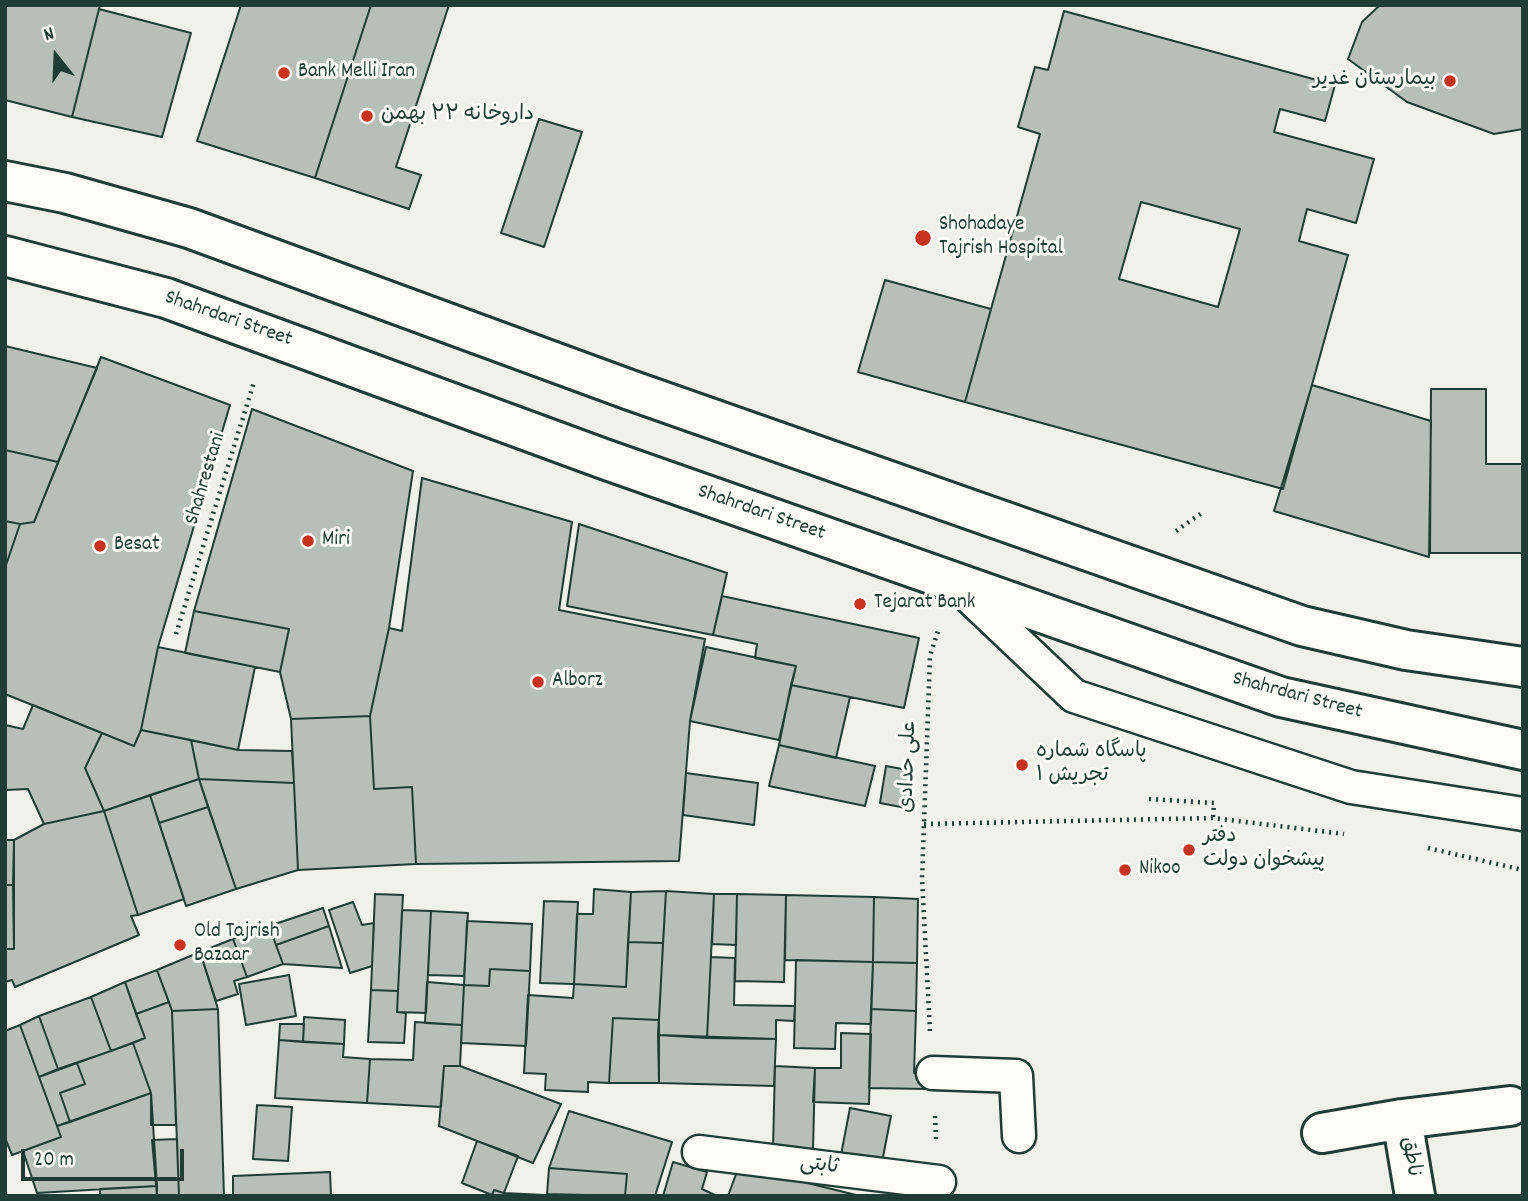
<!DOCTYPE html>
<meta charset="utf-8">
<style>
body{margin:0}
#map{position:relative;width:1528px;height:1201px;overflow:hidden;background:#f0f1eb;font-family:Dekko,sans-serif}
canvas{display:block}
.frame{position:absolute;inset:0;border:7px solid #1f3d34;pointer-events:none}
.north{position:absolute;left:21px;top:21px;width:70px;height:70px;-webkit-text-stroke:5px #fdfcf7;paint-order:stroke;rotate:342deg;font-size:19px;font-weight:700;line-height:28px;text-align:center;color:#1f3d34}
.north::after{content:'';display:block;margin:auto;width:24px;height:32px;background:#1f3d34;clip-path:polygon(50% 0,100% 100%,50% 72%,0 100%)}
.scale{position:absolute;left:21px;top:1149px;width:163px;height:32px;box-sizing:border-box;border:4px solid #1f3d34;border-top:0;padding-left:9px;font-size:21px;line-height:24px;white-space:nowrap;color:#1f3d34;-webkit-text-stroke:5px #fdfcf7;paint-order:stroke}
</style>
<div id="map">
<canvas width="1528" height="1201"></canvas>
<div class="frame"></div>
<div class="north">N</div>
<div class="scale">20 m</div>
</div>
<script>
const ctx = document.querySelector('canvas').getContext('2d');
ctx.lineJoin = 'round';
function fillPath(path, color) {
  ctx.fillStyle = color;
  ctx.fill(path, 'evenodd');
}
function toPath(rows) {
  const path = new Path2D();
  for (const r of rows) {
    path.moveTo(r[0], r[1]);
    for (let i = 2; i < r.length; i += 2) path.lineTo(r[i], r[i + 1]);
  }
  return path;
}
function strokePath(path, color, width, dash) {
  ctx.strokeStyle = color;
  ctx.lineWidth = width;
  ctx.lineCap = dash ? 'butt' : 'round';
  ctx.setLineDash(dash || []);
  ctx.stroke(path);
}
function label(font, color, halo, rows, align = 'center') {
  ctx.font = font + ' Dekko,"Playpen Sans Arabic",sans-serif';
  ctx.lineWidth = 6;
  ctx.setLineDash([]);
  ctx.textBaseline = 'middle';
  ctx.strokeStyle = halo;
  ctx.fillStyle = color;
  for (const [text, x, y, turn = 0] of rows) {
    ctx.save();
    ctx.translate(x, y);
    ctx.rotate((+turn || 0) * Math.PI / 180);
    ctx.textAlign = isNaN(turn) ? turn : align;
    if (halo) ctx.strokeText(text, 0, 0);
    ctx.fillText(text, 0, 0);
    ctx.restore();
  }
}
const building = toPath([
 [5,5,100,5,72,117,5,100,5,5],
 [241,5,371,5,315,178,197,141,241,5],
 [371,5,449,5,396,167,421,175,409,209,315,178,371,5],
 [1380,5,1523,5,1523,129,1494,134,1407,102,1348,59,1362,22,1380,5],
 [99,9,191,33,162,137,72,117,99,9],
 [1064,11,1335,85,1325,121,1280,109,1274,132,1374,159,1356,223,1307,209,1299,241,1348,255,1283,489,965,402,1040,134,1018,127,1035,67,1048,70,1064,11],
 [1141,202,1240,229,1218,307,1119,279,1141,202],
 [539,119,582,132,544,247,501,233,539,119],
 [885,280,991,309,965,402,858,372,885,280],
 [5,346,97,368,58,462,5,450,5,346],
 [101,357,230,405,158,647,141,730,134,746,5,694,5,568,20,524,34,522,101,357],
 [1312,385,1431,421,1429,557,1274,511,1312,385],
 [1431,389,1486,389,1486,464,1523,464,1523,553,1430,553,1431,389],
 [252,409,413,471,389,628,370,716,291,719,280,672,289,629,194,611,252,409],
 [5,450,58,462,34,522,20,524,5,521,5,450],
 [422,478,572,522,559,610,705,639,690,721,679,861,416,864,412,787,374,789,370,716,389,628,402,631,422,478],
 [5,521,20,524,5,568,5,521],
 [579,524,727,573,713,635,567,606,579,524],
 [722,596,919,638,904,708,791,685,796,666,755,658,757,644,713,635,722,596],
 [194,611,289,629,280,672,185,653,194,611],
 [158,647,255,667,238,750,141,730,158,647],
 [706,647,796,666,779,740,690,721,706,647],
 [791,685,850,697,836,758,779,745,791,685],
 [33,705,102,733,85,768,104,811,44,824,28,789,5,790,5,725,23,729,33,705],
 [370,716,374,789,412,787,416,864,298,870,291,719,370,716],
 [141,730,191,740,199,779,104,811,85,768,102,733,134,746,141,730],
 [191,740,238,750,292,751,294,783,199,779,191,740],
 [779,745,875,766,865,806,769,786,779,745],
 [886,766,913,771,906,808,880,803,886,766],
 [686,773,758,783,754,825,683,815,686,773],
 [199,779,294,783,298,870,236,889,199,779],
 [199,779,208,807,159,823,150,795,199,779],
 [150,795,184,899,138,915,104,811,150,795],
 [208,807,236,889,186,906,159,823,208,807],
 [104,811,138,915,131,916,139,935,15,987,12,980,5,982,5,949,14,949,14,840,44,824,104,811],
 [5,840,14,840,13,885,5,885,5,840],
 [5,885,13,885,14,949,5,949,5,885],
 [594,889,631,892,626,987,574,984,577,914,593,914,594,889],
 [666,891,714,894,707,1038,658,1035,666,891],
 [666,891,663,943,628,942,631,892,666,891],
 [375,894,403,895,398,991,371,990,375,894],
 [714,894,737,894,736,945,712,944,714,894],
 [737,894,786,895,784,982,735,981,737,894],
 [786,895,874,897,873,962,785,960,786,895],
 [874,897,918,899,917,963,873,962,874,897],
 [544,901,578,902,574,984,540,983,544,901],
 [353,902,362,925,374,923,372,966,350,973,329,910,353,902],
 [323,908,329,926,276,945,269,926,323,908],
 [402,910,431,911,426,1013,397,1012,402,910],
 [431,911,468,913,464,976,428,975,431,911],
 [467,921,532,924,530,971,490,969,489,986,464,985,467,921],
 [269,926,283,964,247,977,233,939,269,926],
 [329,926,342,968,283,964,276,945,329,926],
 [233,939,247,977,234,981,238,994,216,1001,200,952,233,939],
 [628,942,663,943,659,1020,613,1018,609,1083,588,1082,588,1092,545,1090,546,1074,524,1073,528,995,573,998,574,984,626,987,628,942],
 [200,952,218,1009,172,1011,157,970,200,952],
 [711,957,735,958,734,1005,795,1006,794,1021,776,1020,776,1039,707,1038,711,957],
 [796,960,873,962,871,1024,836,1023,835,1049,794,1048,796,960],
 [873,962,917,963,916,1011,871,1009,873,962],
 [490,969,530,971,526,1046,461,1043,464,985,489,986,490,969],
 [157,970,169,1002,136,1014,125,982,157,970],
 [289,975,296,1016,246,1025,239,984,289,975],
 [125,982,145,1038,111,1051,91,997,125,982],
 [427,982,464,985,462,1025,425,1023,427,982],
 [371,990,398,991,397,1012,406,1013,404,1043,368,1042,371,990],
 [91,997,111,1051,58,1069,39,1016,91,997],
 [169,1002,172,1011,176,1125,151,1125,151,1093,133,1043,145,1038,136,1014,169,1002],
 [218,1009,224,1196,179,1196,172,1011,218,1009],
 [871,1009,916,1011,914,1073,927,1074,926,1089,869,1088,871,1009],
 [39,1016,58,1069,39,1077,20,1025,39,1016],
 [304,1017,345,1020,344,1044,303,1042,304,1017],
 [613,1018,659,1020,659,1083,609,1083,613,1018],
 [415,1022,462,1025,460,1066,444,1066,441,1107,367,1103,370,1059,413,1060,415,1022],
 [280,1024,304,1024,303,1042,279,1040,280,1024],
 [20,1025,61,1137,12,1155,5,1138,5,1031,20,1025],
 [841,1033,871,1034,869,1104,813,1102,815,1068,841,1068,841,1033],
 [658,1035,776,1039,774,1086,659,1083,658,1035],
 [279,1040,344,1044,343,1057,370,1059,367,1103,275,1098,279,1040],
 [133,1043,151,1093,70,1122,60,1093,85,1084,77,1063,133,1043],
 [77,1063,85,1084,60,1093,70,1122,57,1126,39,1077,77,1063],
 [444,1066,460,1066,561,1104,533,1163,439,1126,444,1066],
 [775,1066,815,1068,813,1150,773,1149,775,1066],
 [151,1093,157,1186,37,1193,23,1151,61,1137,57,1126,151,1093],
 [257,1105,292,1107,288,1161,253,1159,257,1105],
 [850,1108,891,1116,881,1167,840,1160,850,1108],
 [569,1111,672,1142,655,1196,625,1196,627,1174,549,1168,569,1111],
 [177,1139,179,1196,157,1196,152,1140,177,1139],
 [477,1141,518,1156,504,1193,494,1190,492,1195,462,1183,477,1141],
 [673,1162,707,1172,702,1189,717,1196,663,1196,673,1162],
 [739,1166,860,1196,728,1196,739,1166],
 [549,1168,627,1174,625,1196,547,1194,549,1168],
 [330,1172,331,1196,233,1196,233,1176,330,1172],
 [157,1186,157,1196,100,1196,100,1189,157,1186],
 [494,1190,504,1193,564,1196,492,1196,494,1190]
]);
fillPath(building, '#b6bfb8');
strokePath(building, '#1f3d34', 2);
const lane = toPath([
 [957,585,1074,696,1351,787,1523,814],
 [933,1073,1016,1076,1019,1136],
 [699,1152,939,1182]
]);
const street = toPath([
 [1402,1119,1415,1196],
 [1322,1133,1402,1119,1510,1106]
]);
const primary = toPath([
 [5,181,65,193,189,228,630,390,1302,626,1406,650,1523,667],
 [5,256,166,298,604,459,1281,697,1523,750]
]);
strokePath(lane, '#1f3d34', 37);
strokePath(street, '#1f3d34', 44);
strokePath(primary, '#1f3d34', 44);
strokePath(toPath([
 [1176,531,1203,512],
 [176,634,254,382],
 [1149,799,1214,803,1213,818],
 [924,824,1213,818,1344,834],
 [1428,848,1523,870],
 [930,1031,922,879,930,656,939,628],
 [935,1116,936,1139]
]), '#1f3d34', 4.5, [2, 5]);
strokePath(lane, '#fdfcf7', 32);
strokePath(street, '#fdfcf7', 38);
strokePath(primary, '#fdfcf7', 38);
for (const [x, y, r, color] of [
 [284,73,7,"#c8321e"],
 [1450,81,7,"#c8321e"],
 [367,116,7,"#c8321e"],
 [923,238,9,"#c8321e"],
 [308,541,7,"#c8321e"],
 [100,546,7,"#c8321e"],
 [860,604,7,"#c8321e"],
 [538,682,7,"#c8321e"],
 [1022,765,7,"#c8321e"],
 [1189,850,7,"#c8321e"],
 [1125,870,7,"#c8321e"],
 [180,945,7,"#c8321e"]
]) {
  const dot = new Path2D();
  dot.arc(x, y, r, 0, 2 * Math.PI);
  ctx.fillStyle = color;
  ctx.fill(dot);
  strokePath(dot, '#fdfcf7', 2.5);
}
label('21px', '#1f3d34', '#fdfcf7', [
 ["Bank Melli Iran",298,73],
 ["بیمارستان غدیر",1436,81,"right"],
 ["داروخانه ۲۲ بهمن",381,116],
 ["Shohadaye",939,226],
 ["Tajrish Hospital",939,250],
 ["Miri",322,541],
 ["Besat",114,546],
 ["Tejarat Bank",874,604],
 ["Alborz",552,682],
 ["پاسگاه شماره",1036,753],
 ["۱ تجریش",1036,777],
 ["دفتر",1203,838],
 ["پیشخوان دولت",1203,862],
 ["Nikoo",1139,870],
 ["Old Tajrish",194,933],
 ["Bazaar",194,957]
], 'left');
label('21px', '#1f3d34', '#fdfcf7', [
 ["Shahrdari Street",228,320,19],
 ["Shahrestani",207,479,-73],
 ["Shahrdari Street",761,514,19],
 ["Shahrdari Street",1297,697,15],
 ["علی حدادی",910,767,-88],
 ["ناطق",1409,1157,81],
 ["ثابتی",819,1167,7]
]);
</script>
